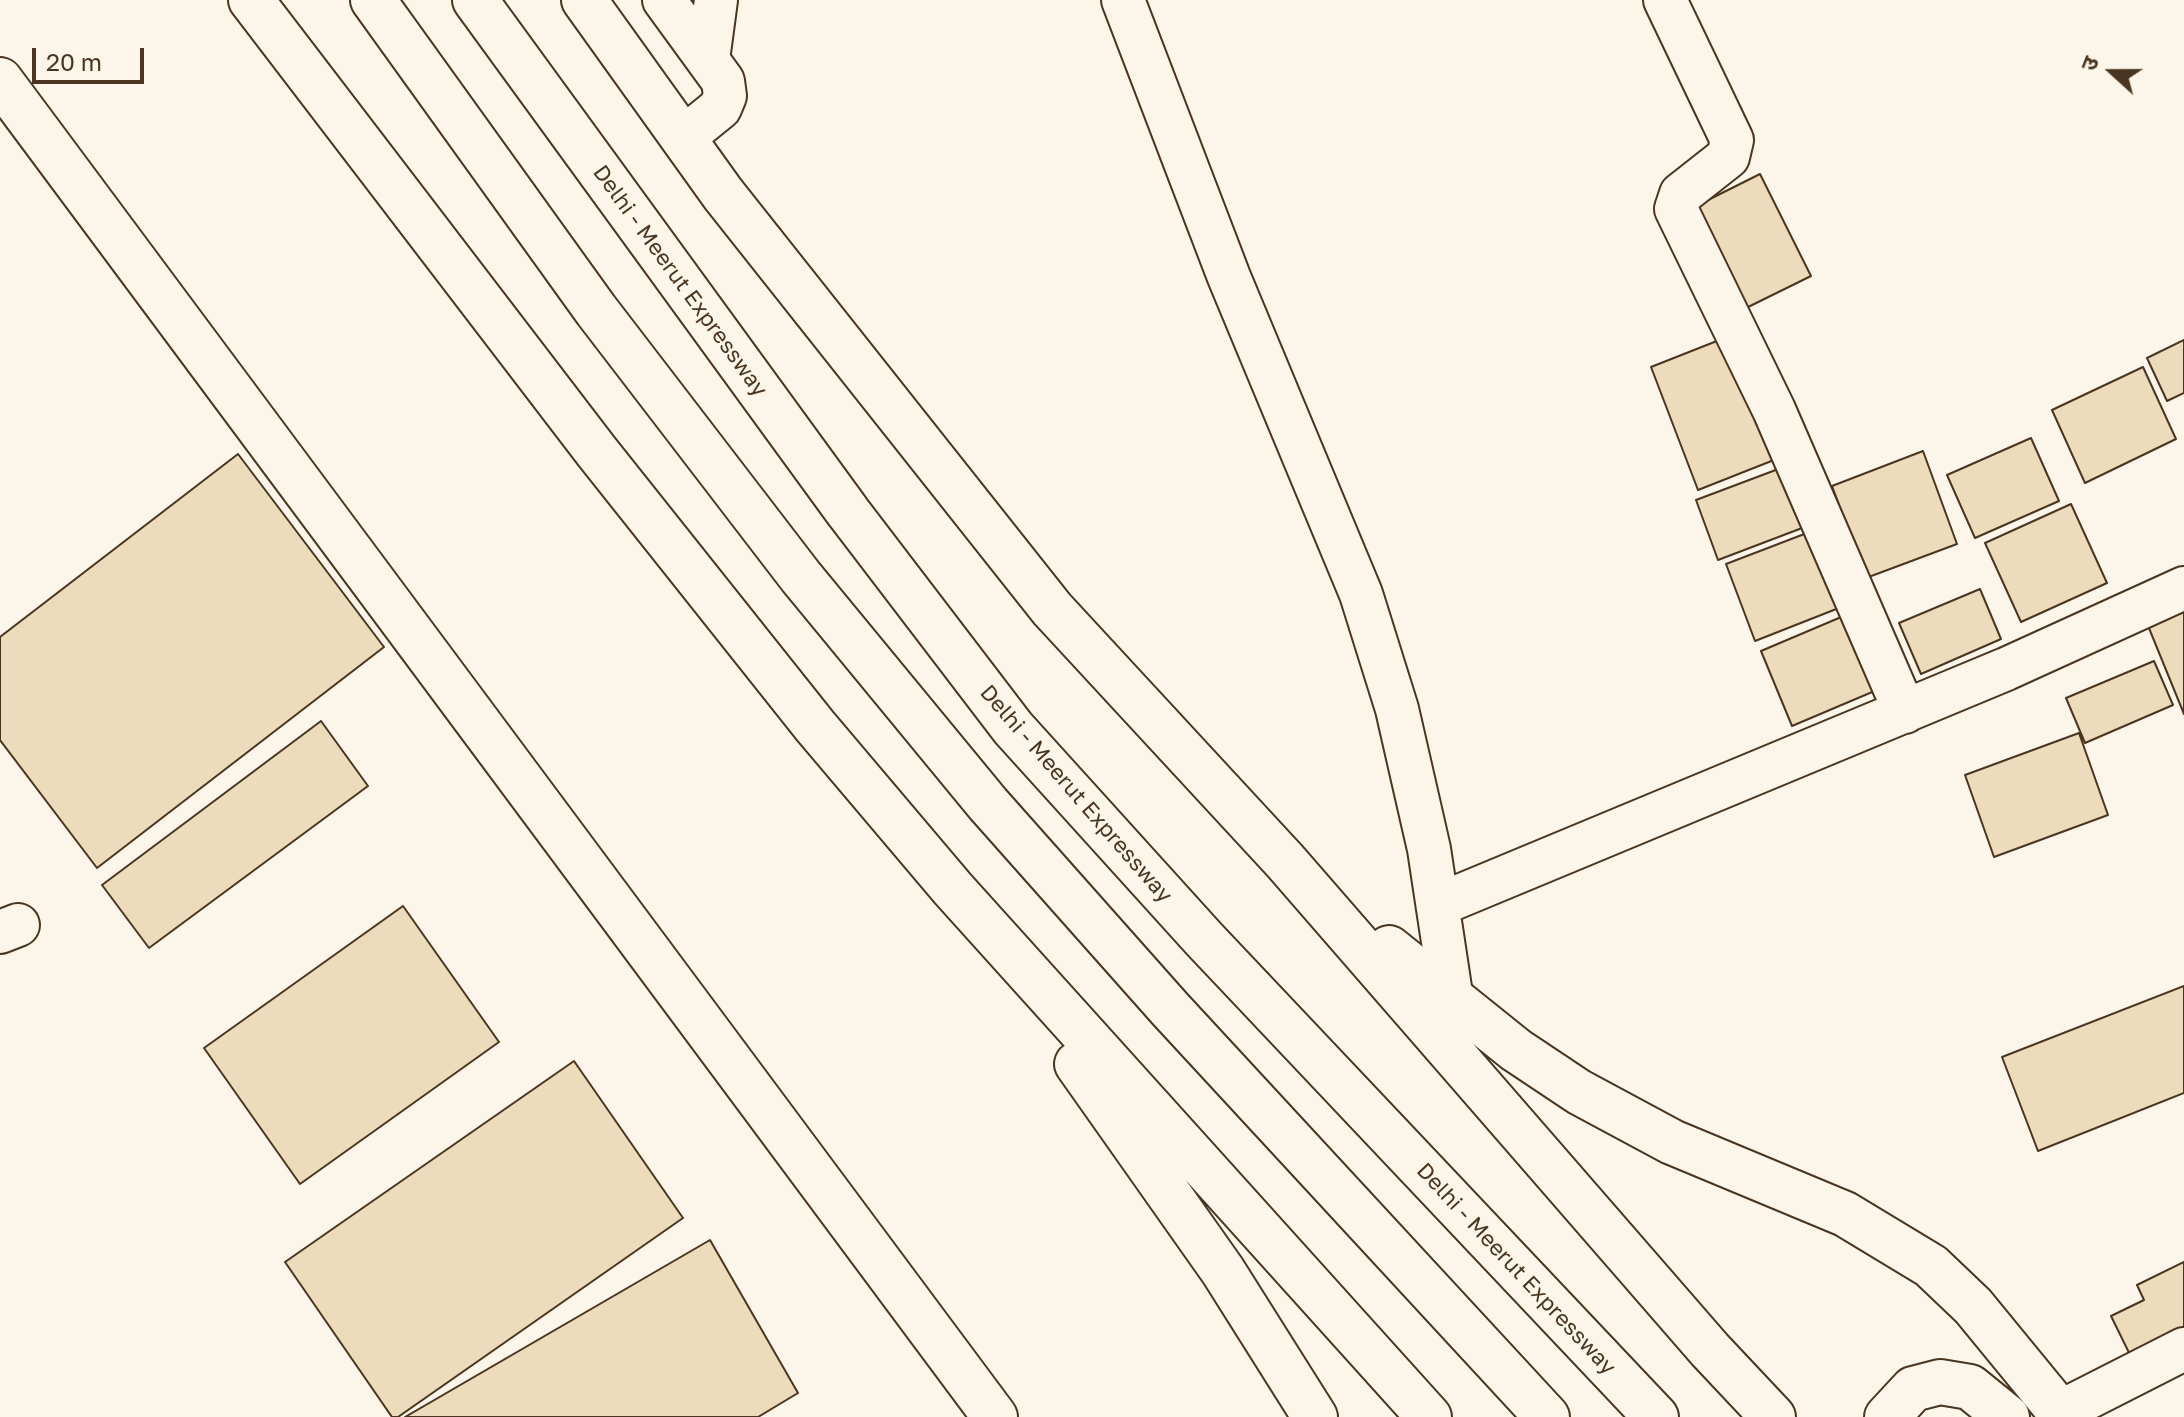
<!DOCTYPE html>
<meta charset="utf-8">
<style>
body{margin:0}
#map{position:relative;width:2184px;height:1417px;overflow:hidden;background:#fbf6e9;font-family:"Golos Text","Noto Sans Devanagari",sans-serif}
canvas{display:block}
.north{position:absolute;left:2072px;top:32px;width:80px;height:80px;-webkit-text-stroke:6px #fbf6e9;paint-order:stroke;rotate:291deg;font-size:22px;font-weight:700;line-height:32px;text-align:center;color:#4a3520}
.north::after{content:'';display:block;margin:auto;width:28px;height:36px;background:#4a3520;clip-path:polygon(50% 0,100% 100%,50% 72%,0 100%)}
.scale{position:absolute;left:32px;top:48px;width:112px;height:36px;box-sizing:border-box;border:4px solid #4a3520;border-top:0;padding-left:10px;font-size:24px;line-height:28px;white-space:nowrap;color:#4a3520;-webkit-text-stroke:6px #fbf6e9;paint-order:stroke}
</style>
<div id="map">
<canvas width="2184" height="1417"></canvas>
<div class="north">उ</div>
<div class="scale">20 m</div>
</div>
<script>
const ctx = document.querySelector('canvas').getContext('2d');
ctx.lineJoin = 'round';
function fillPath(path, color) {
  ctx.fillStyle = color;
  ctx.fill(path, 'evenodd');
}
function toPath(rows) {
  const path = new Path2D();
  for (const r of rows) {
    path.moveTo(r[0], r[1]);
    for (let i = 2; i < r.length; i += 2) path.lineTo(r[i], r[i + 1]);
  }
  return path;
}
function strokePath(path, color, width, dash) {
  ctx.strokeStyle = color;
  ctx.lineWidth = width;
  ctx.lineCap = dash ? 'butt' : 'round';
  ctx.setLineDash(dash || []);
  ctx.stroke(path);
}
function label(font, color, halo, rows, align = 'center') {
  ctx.font = font + ' "Golos Text",sans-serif';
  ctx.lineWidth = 6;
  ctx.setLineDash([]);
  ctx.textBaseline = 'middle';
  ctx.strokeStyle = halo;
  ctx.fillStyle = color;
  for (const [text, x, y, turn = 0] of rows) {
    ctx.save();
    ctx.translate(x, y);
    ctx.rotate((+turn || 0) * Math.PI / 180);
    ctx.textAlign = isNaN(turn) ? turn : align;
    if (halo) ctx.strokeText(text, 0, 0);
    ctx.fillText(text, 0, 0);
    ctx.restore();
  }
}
const building = toPath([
 [1760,174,1811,276,1740,311,1690,209,1760,174],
 [1727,337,1774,460,1698,490,1651,367,1727,337],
 [2184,340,2184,393,2167,401,2147,358,2184,340],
 [2143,367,2176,439,2085,483,2052,410,2143,367],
 [2031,438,2059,501,1975,538,1947,475,2031,438],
 [1923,451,1957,544,1866,578,1832,486,1923,451],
 [238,454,384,647,97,868,0,740,0,637,238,454],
 [1789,465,1810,525,1718,560,1696,500,1789,465],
 [2071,504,2107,583,2021,622,1985,543,2071,504],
 [1820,528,1849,604,1755,641,1726,564,1820,528],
 [1980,589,2001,639,1921,674,1899,623,1980,589],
 [2184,594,2184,714,2142,611,2184,594],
 [1853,612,1884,687,1792,726,1761,651,1853,612],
 [2154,661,2173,705,2085,743,2066,698,2154,661],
 [321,721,368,786,149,948,102,885,321,721],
 [2079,733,2108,815,1994,857,1965,775,2079,733],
 [403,906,499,1042,300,1184,204,1048,403,906],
 [2184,986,2184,1093,2038,1151,2002,1057,2184,986],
 [574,1061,683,1218,398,1417,392,1417,285,1262,574,1061],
 [710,1240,798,1393,758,1417,405,1417,710,1240],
 [2184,1262,2184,1341,2135,1365,2111,1316,2144,1300,2137,1285,2184,1262]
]);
fillPath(building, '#ecdcbc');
strokePath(building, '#4a3520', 2);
const minor = toPath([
 [664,0,723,81,725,96,720,108,683,138],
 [1123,0,1229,277,1361,594,1397,709,1429,849,1452,1001],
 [1665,0,1732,140,1728,157,1681,194,1676,209,1774,410,1905,712],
 [708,60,716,0],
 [1438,905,2006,669,2184,588],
 [0,932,18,925],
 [2060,1412,2184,1349]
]);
const major = toPath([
 [0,80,995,1417]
]);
const highway = toPath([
 [251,0,597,452,815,726,953,889,1429,1417],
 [373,0,596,310,801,577,988,804,1170,1009,1547,1417],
 [475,0,848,512,1013,728,1204,939,1656,1417],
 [584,0,723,194,1052,609,1285,861,1710,1350,1773,1417],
 [1389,948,1516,1050,1579,1092,1672,1142,1845,1214,1931,1266,1973,1306,2064,1417],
 [1077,1064,1223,1271,1315,1417],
 [1887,1417,1913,1389,1940,1382,1970,1387,2007,1417]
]);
strokePath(minor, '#4a3520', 46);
strokePath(major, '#4a3520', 48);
strokePath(highway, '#4a3520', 48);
strokePath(minor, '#fbf6e9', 42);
strokePath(major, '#fbf6e9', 44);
strokePath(highway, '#fbf6e9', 44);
label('22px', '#4a3520', '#fbf6e9', [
 ["Delhi - Meerut Expressway",680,281,54],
 ["Delhi - Meerut Expressway",1076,794,49],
 ["Delhi - Meerut Expressway",1516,1269,47]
]);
</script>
